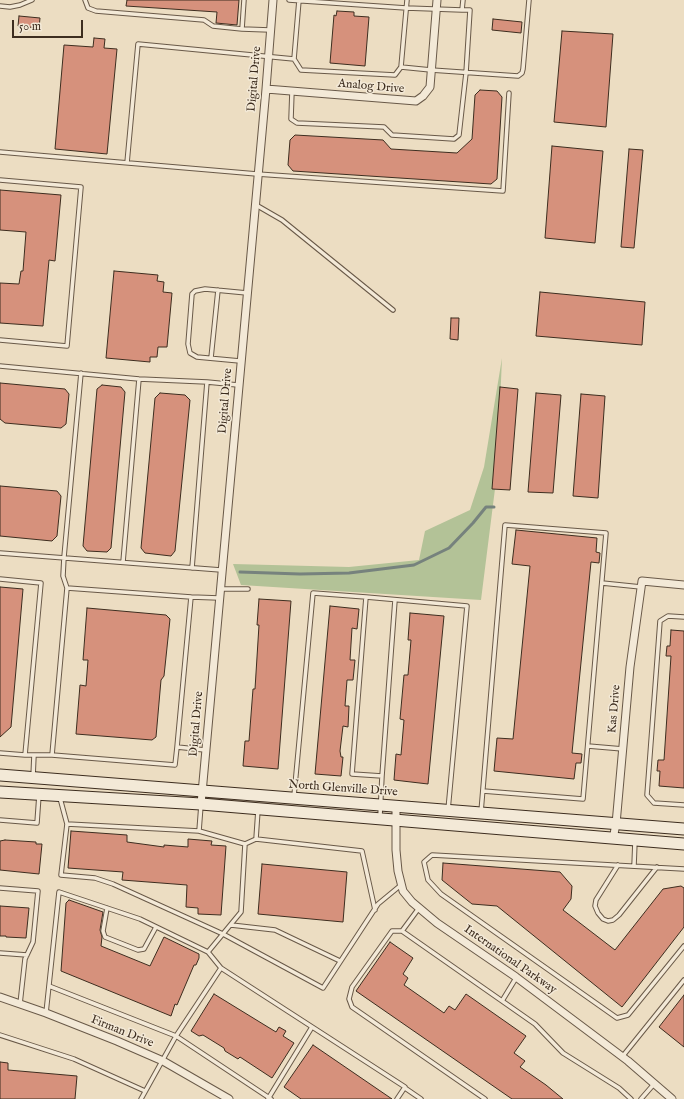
<!DOCTYPE html>
<style>
body{margin:0}
#map{position:relative;width:684px;height:1099px;overflow:hidden;background:#ecddc2;font-family:"IM FELL English",serif}
canvas{display:block}
.scale{position:absolute;left:12px;top:20px;width:71px;height:18px;box-sizing:border-box;border:2px solid #3d2d1f;border-top:0;padding-left:5px;font-size:12px;line-height:14px;white-space:nowrap;color:#3d2d1f;-webkit-text-stroke:3px #f3e9d7;paint-order:stroke}
</style>
<div id="map">
<canvas width="684" height="1099"></canvas>
<div class="scale">50 m</div>
</div>
<script>
const ctx = document.querySelector('canvas').getContext('2d');
ctx.lineJoin = 'round';
function fillPath(path, color) {
  ctx.fillStyle = color;
  ctx.fill(path, 'evenodd');
}
function toPath(rows) {
  const path = new Path2D();
  for (const r of rows) {
    path.moveTo(r[0], r[1]);
    for (let i = 2; i < r.length; i += 2) path.lineTo(r[i], r[i + 1]);
  }
  return path;
}
function strokePath(path, color, width, dash) {
  ctx.strokeStyle = color;
  ctx.lineWidth = width;
  ctx.lineCap = dash ? 'butt' : 'round';
  ctx.setLineDash(dash || []);
  ctx.stroke(path);
}
function label(font, color, halo, rows, align = 'center') {
  ctx.font = font + ' "IM FELL English",serif';
  ctx.lineWidth = 3;
  ctx.setLineDash([]);
  ctx.textBaseline = 'middle';
  ctx.strokeStyle = halo;
  ctx.fillStyle = color;
  for (const [text, x, y, turn = 0] of rows) {
    ctx.save();
    ctx.translate(x, y);
    ctx.rotate((+turn || 0) * Math.PI / 180);
    ctx.textAlign = isNaN(turn) ? turn : align;
    if (halo) ctx.strokeText(text, 0, 0);
    ctx.fillText(text, 0, 0);
    ctx.restore();
  }
}
fillPath(toPath([
 [502,358,497,473,481,600,241,585,233,564,349,567,419,560,425,531,470,510,484,467]
]), '#b3c297');
strokePath(toPath([
 [240,572,300,574,349,573,414,565,449,548,473,523,486,507,494,507]
]), '#76827d', 3);
const building = toPath([
 [127,0,239,0,237,25,216,23,217,12,126,6,127,0],
 [337,11,354,12,354,16,369,17,365,66,330,63,334,15,336,16,337,11],
 [19,16,40,18,39,28,18,26,19,16],
 [493,19,522,22,521,33,492,30,493,19],
 [562,31,613,34,606,127,554,122,562,31],
 [94,38,105,39,104,48,117,49,107,154,55,149,64,45,93,47,94,38],
 [480,90,497,91,502,97,497,179,491,184,293,171,288,165,290,140,295,135,383,140,391,149,457,153,472,139,475,95,480,90],
 [552,146,603,151,595,243,545,238,552,146],
 [629,149,643,150,634,248,621,247,629,149],
 [0,190,61,195,55,261,49,260,43,326,0,323,0,283,19,284,21,271,23,271,26,232,0,230,0,190],
 [114,271,158,275,157,281,164,282,163,292,172,293,167,347,158,347,157,357,150,357,150,362,106,358,114,271],
 [540,292,645,302,642,345,536,336,540,292],
 [451,318,459,318,458,340,450,339,451,318],
 [0,383,65,389,69,394,66,424,61,428,5,423,0,419,0,383],
 [102,385,121,387,125,392,111,548,107,552,87,551,83,546,97,389,102,385],
 [500,387,518,389,510,490,492,489,500,387],
 [160,393,185,395,190,400,175,551,171,556,145,553,141,548,155,398,160,393],
 [536,393,561,395,553,493,528,492,536,393],
 [581,394,605,396,598,498,573,496,581,394],
 [0,486,57,491,61,496,57,536,52,541,0,536,0,486],
 [516,530,597,538,596,552,600,553,599,563,591,562,572,753,582,754,581,763,576,763,574,779,494,771,497,738,513,739,530,566,512,564,516,530],
 [0,587,23,589,11,727,0,737,0,587],
 [259,599,291,601,278,769,243,766,245,741,249,741,253,689,255,689,259,625,257,625,259,599],
 [330,606,359,609,357,629,352,628,350,660,355,660,353,680,347,680,345,706,349,706,348,727,343,726,340,751,341,757,343,757,341,776,315,774,330,606],
 [87,608,166,615,170,619,164,676,161,680,156,737,152,740,76,734,80,685,86,686,88,660,83,660,87,608],
 [410,613,444,616,428,784,394,780,396,754,401,755,404,720,400,719,404,675,408,675,411,640,408,640,410,613],
 [671,630,684,631,684,788,659,786,660,771,657,771,658,760,664,760,671,656,666,656,667,646,670,646,671,630],
 [71,831,127,835,127,842,164,847,164,845,188,847,188,839,212,841,211,845,226,846,221,915,198,914,198,908,186,907,187,885,122,880,123,872,68,868,71,831],
 [5,840,36,842,36,844,42,844,39,874,0,870,0,841,5,840],
 [443,863,560,872,572,886,571,899,563,910,615,950,663,889,681,886,684,888,684,927,622,1007,497,906,472,904,442,880,443,863],
 [262,864,347,872,343,922,258,914,262,864],
 [69,900,103,912,100,930,102,937,101,946,150,966,164,937,199,954,199,958,196,965,194,965,177,1005,175,1004,171,1016,61,971,66,903,69,900],
 [0,906,29,908,26,938,6,937,6,936,0,936,0,906],
 [390,942,413,958,403,974,408,978,404,985,444,1013,449,1006,455,1010,466,994,526,1036,514,1053,525,1061,520,1067,546,1085,563,1099,512,1099,356,991,390,942],
 [214,994,276,1032,279,1027,286,1031,283,1036,294,1043,272,1078,240,1057,238,1059,225,1051,224,1048,203,1035,199,1036,191,1031,214,994],
 [684,995,684,1047,659,1027,684,995],
 [313,1045,392,1099,301,1099,284,1087,313,1045],
 [0,1062,8,1063,8,1070,77,1076,75,1099,0,1099,0,1062]
]);
fillPath(building, '#d6917c');
strokePath(building, '#3d2d1f', 1);
const lane = toPath([
 [85,0,88,8,96,11,204,20,213,26,242,29,244,0],
 [289,0,406,8,462,10],
 [299,0,294,59,301,70,395,75,401,67,407,0],
 [0,6,10,7,20,5,32,0],
 [242,29,270,30],
 [401,67,431,70,518,76,522,73,523,69,529,0],
 [292,91,291,119,297,123,384,127,392,135,454,139,459,135,466,73,470,10,462,10,463,0],
 [0,152,257,174,503,191,509,93],
 [127,163,138,44,294,59],
 [0,180,81,187,67,346,0,340],
 [256,205,282,220,393,310],
 [211,358,218,290],
 [240,361,197,357,190,353,188,344,192,294,195,291,205,289,247,293],
 [0,366,139,379,207,382,238,385],
 [0,553,221,570],
 [123,562,139,379],
 [192,568,207,382],
 [0,579,41,583,25,755,52,755],
 [602,583,641,587],
 [67,588,63,576,64,557,81,373],
 [221,589,248,589],
 [395,600,382,776,352,774,366,597,467,606,448,810],
 [684,617,668,616,660,621,647,795,654,803,684,805],
 [588,746,623,749],
 [177,747,175,765,52,755,67,588,191,597],
 [205,750,177,747,191,597,219,598],
 [0,753,25,755],
 [33,777,34,755],
 [294,796,313,593,366,597],
 [60,798,67,824],
 [201,805,199,831,245,844,241,912,208,952],
 [258,810,256,839,362,851,375,910],
 [481,812,505,525,606,533,583,799,483,791],
 [380,816,382,776],
 [0,820,37,823,39,795],
 [199,831,67,824,61,875,95,878,113,884,223,934,323,988,378,904,401,885],
 [245,844,256,839],
 [618,865,596,900,595,906,598,913,603,919,608,921,613,920,619,915,657,867],
 [634,866,635,841],
 [684,869,432,855,424,862,428,880,441,894,617,1018,628,1015,684,946],
 [0,888,38,891,33,942,25,959,20,1004],
 [107,908,103,931,105,937,138,950,144,949,156,927],
 [231,925,275,930,340,961],
 [402,931,419,908],
 [0,953,27,955],
 [221,968,405,1087,397,1099],
 [49,986,176,1036,271,1099],
 [502,1001,516,978],
 [46,1013,59,892,140,919,208,952,221,968,176,1036,141,1099],
 [0,1035,74,1059,145,1091],
 [622,1057,684,980],
 [405,1088,421,1099],
 [268,1099,312,1027],
 [485,1099,352,1007,349,999,352,987,392,931,402,931,535,1024,563,1053,619,1088,631,1099],
 [641,1099,654,1084]
]);
const street = toPath([
 [266,89,416,101,423,96,430,87,437,0],
 [201,804,266,89,273,0],
 [396,807,396,850,398,871,403,891,412,902,437,923,516,977,628,1061,672,1099],
 [613,839,616,824,630,667,642,581,684,585],
 [0,997,46,1013,117,1041,163,1061,229,1099]
]);
const secondary = toPath([
 [0,775,684,829],
 [0,792,201,804,684,844]
]);
strokePath(lane, '#695948', 5.5);
strokePath(street, '#695948', 9);
strokePath(secondary, '#3d2d1f', 13);
strokePath(lane, '#f3e9d7', 3.5);
strokePath(street, '#f3e9d7', 7);
strokePath(secondary, '#f3e9d7', 11);
label('12px', '#3d2d1f', '#f3e9d7', [
 ["Digital Drive",255,79,-85],
 ["Analog Drive",371,87,5],
 ["Digital Drive",226,401,-85],
 ["Kas Drive",615,709,-85],
 ["Digital Drive",197,724,-85],
 ["North Glenville Drive",343,789,4],
 ["International Parkway",510,960,35],
 ["Firman Drive",122,1032,22]
]);
</script>
